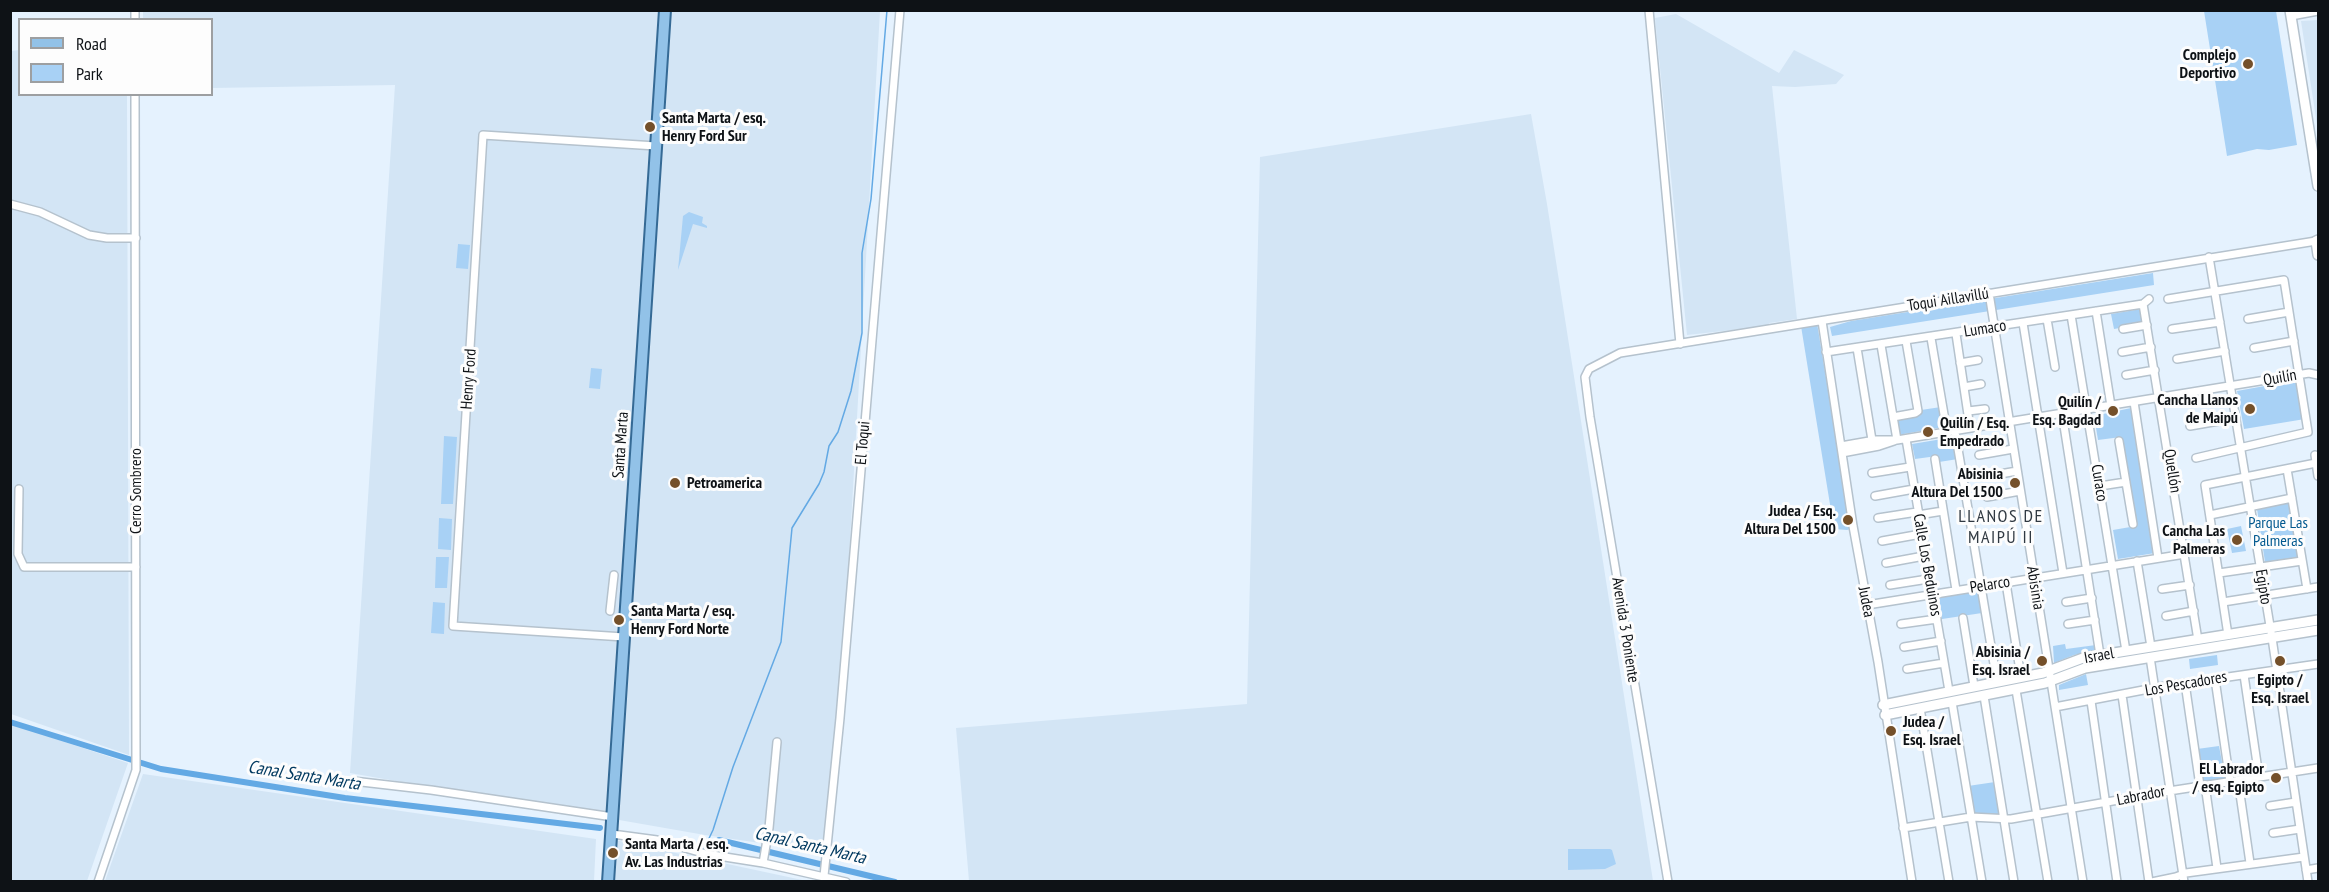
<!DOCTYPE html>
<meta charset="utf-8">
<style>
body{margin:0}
#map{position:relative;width:2329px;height:892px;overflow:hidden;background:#e5f2fe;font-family:"PT Sans Narrow",sans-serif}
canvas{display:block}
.frame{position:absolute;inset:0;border:12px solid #0e1216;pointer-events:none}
.legend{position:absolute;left:18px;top:18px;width:195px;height:78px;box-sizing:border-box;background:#fdfdfd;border:2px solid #9d9fa1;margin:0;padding:8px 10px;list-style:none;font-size:18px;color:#0e1216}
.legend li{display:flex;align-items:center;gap:12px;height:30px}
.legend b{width:30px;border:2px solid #9d9fa1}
</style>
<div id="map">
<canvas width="2329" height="892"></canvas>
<div class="frame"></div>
<ul class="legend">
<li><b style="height:8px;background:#92c2e8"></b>Road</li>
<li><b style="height:16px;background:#a8d1f5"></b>Park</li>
</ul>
</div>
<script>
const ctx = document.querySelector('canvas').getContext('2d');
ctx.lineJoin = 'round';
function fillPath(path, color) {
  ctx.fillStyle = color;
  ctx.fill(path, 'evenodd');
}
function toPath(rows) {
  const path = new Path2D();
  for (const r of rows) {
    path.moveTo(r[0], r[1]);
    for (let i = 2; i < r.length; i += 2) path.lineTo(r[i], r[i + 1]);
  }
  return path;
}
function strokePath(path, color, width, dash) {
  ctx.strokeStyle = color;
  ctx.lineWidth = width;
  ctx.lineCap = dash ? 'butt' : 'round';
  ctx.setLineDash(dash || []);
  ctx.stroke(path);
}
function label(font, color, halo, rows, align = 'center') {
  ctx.font = font + ' "PT Sans Narrow",sans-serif';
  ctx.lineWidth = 6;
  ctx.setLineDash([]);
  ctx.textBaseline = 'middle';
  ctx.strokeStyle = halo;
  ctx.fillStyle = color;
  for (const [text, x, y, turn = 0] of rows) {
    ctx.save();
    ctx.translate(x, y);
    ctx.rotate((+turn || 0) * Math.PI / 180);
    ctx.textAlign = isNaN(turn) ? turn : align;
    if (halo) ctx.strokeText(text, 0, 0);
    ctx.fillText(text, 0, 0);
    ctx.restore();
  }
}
fillPath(toPath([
 [143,11,880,11,840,718,829,853,705,835,350,773,395,85,212,88,212,20,143,19],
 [1676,14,1779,73,1794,50,1844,75,1836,84,1795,87,1772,86,1797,319,1769,323,1769,326,1687,335,1655,18],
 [2318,20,2318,131,2301,21],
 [19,50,20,94,127,95,129,755,11,714,10,51],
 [1531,114,1547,204,1653,881,969,881,956,728,1247,704,1260,157],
 [11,724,128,763,87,881,11,881],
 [143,774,596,839,594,881,105,881],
 [615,840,807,881,613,882]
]), '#d3e5f5');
fillPath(toPath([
 [2204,11,2276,11,2297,145,2269,150,2257,149,2227,156],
 [689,212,703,217,702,223,707,226,707,228,693,224,678,270,683,216],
 [458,244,470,245,468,269,456,268],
 [2153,273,2154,285,1832,336,1830,327,1851,321],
 [2141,309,2143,324,2114,329,2111,314],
 [1817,323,1851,529,1847,530,1834,529,1801,326],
 [591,368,602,369,600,389,589,388],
 [2298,380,2305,419,2244,429,2237,391],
 [1941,407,1944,427,1898,435,1895,419,1921,415,1921,410],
 [2131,408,2133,410,2155,553,2118,559,2113,530,2136,526,2121,437,2098,440,2094,416],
 [444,436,457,437,453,504,441,504],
 [1954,437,1958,459,1939,462,1937,456,1915,459,1912,444],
 [2290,503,2299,557,2265,562,2257,509],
 [439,518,452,519,451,550,438,549],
 [2241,526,2246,551,2232,553,2227,529],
 [436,557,449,557,447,588,435,588],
 [1979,591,1982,613,1942,619,1939,597],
 [433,602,445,603,444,634,431,633],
 [2268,631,2268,635,2056,675,2055,672,2077,662],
 [2065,644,2066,649,2096,645,2097,651,2074,655,2054,663,2053,646],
 [2217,655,2218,665,2190,669,2189,659],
 [2086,674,2088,685,2059,690,2059,685],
 [2219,746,2225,778,2202,782,2197,749],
 [1995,782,2000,815,1972,813,1968,786],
 [1568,849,1610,849,1612,850,1616,864,1605,869,1568,870]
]), '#a8d1f5');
strokePath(toPath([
 [703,851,713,830,733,767,781,642,792,528,819,484,824,472,829,446,838,432,851,391,862,333,862,253,871,199,887,10],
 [697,861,700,855]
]), '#63a9e4', 1.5);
strokePath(toPath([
 [10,722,161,769,345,798,600,828],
 [719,840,895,882]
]), '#63a9e4', 6);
const street = toPath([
 [135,10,135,20],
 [1649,10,1680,344],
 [2291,16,2318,11],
 [10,204,40,212,89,235,107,238,136,238],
 [2209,257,2272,638,2308,882],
 [1989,293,2083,882],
 [2168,299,2284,280,2308,432,2196,458],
 [2143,304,2198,640],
 [2096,311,2111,406],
 [2071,315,2126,651],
 [2047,319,2055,367],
 [2248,319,2289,312],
 [1822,321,1853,526,1878,662,1912,882],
 [2023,323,2063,573],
 [2123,329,2147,325],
 [2172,329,2220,322],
 [1956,334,1970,428],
 [1931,338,1947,432],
 [1881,345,1897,440],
 [1857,348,1872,440],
 [2254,348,2294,341],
 [1826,352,2143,304,2149,299],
 [2122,352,2151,347],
 [2177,359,2225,351],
 [1960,363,1978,360],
 [2126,375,2155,370],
 [1964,387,1981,384],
 [2134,402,2158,558],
 [1968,411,1985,409],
 [2062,413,2100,655],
 [1893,417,1915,413,1918,411,1906,341],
 [2190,426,2236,418],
 [1955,431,1997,682],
 [1906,439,1949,691],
 [2119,441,2133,524],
 [1841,446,1875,440,1897,440,2309,373,2318,375],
 [1842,453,1879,446,1894,441],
 [1979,455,2013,449],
 [2315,455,2318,476],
 [1935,459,1956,590],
 [2287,469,2307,589],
 [1872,473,1910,467],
 [1983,477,2017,471],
 [2100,486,2126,482],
 [19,489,18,554,24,567,136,567],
 [1875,496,1914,489],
 [1987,497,2020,491],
 [1918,515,1943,511],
 [2210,515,2292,498],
 [1878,518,1917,512],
 [1882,541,1921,534],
 [2137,561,2151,647],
 [1886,563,1924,556],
 [2219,573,2302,561],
 [2006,583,2021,677],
 [1890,585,1928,579],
 [2162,589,2190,585],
 [2066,602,2092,598],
 [2223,602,2318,587],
 [1867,605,2185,554],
 [610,611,614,575],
 [2166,616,2194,611],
 [1963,618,1974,686],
 [1901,624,1937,619],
 [2068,624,2095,620],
 [2228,635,2205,485,2316,463],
 [624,637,453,626,483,135,656,146],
 [1904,647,1941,641],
 [2150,657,2184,882],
 [1907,669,1944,663],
 [2244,675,2259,777],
 [2215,679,2230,782],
 [2185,683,2200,786],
 [2016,690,2048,882],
 [2122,695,2149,882],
 [1984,696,2014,882],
 [2091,701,2117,882],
 [1952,702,1982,882],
 [2055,707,2159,687,2318,664],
 [1920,708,1949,882],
 [2238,780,2250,863],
 [353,781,431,790,613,817],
 [2205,785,2217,868],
 [2270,806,2296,802],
 [1903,828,1971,817,2011,819,2169,791,2318,768],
 [2273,833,2300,829],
 [612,834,657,840,706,854,763,863,846,882],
 [763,863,769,828,777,742],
 [2306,870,2318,868],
 [824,876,840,718,900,10],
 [98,882,136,770,136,756,135,94],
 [1668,882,1590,417,1585,377,1589,369,1620,353,2316,241],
 [2152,882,2176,877,2186,873,2304,857]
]);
const secondary = toPath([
 [2290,10,2318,186],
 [2318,240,2316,241,2318,255],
 [1883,705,2043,673,2083,658,2318,620],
 [1885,715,2045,683,2085,668,2318,630]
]);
const primary = toPath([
 [608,882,665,10]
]);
strokePath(street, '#b5c2cd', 10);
strokePath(secondary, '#b5c2cd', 12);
strokePath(primary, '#356a95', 14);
strokePath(street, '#fff', 7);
strokePath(secondary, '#fff', 9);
strokePath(primary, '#92c2e8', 10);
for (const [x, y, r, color] of [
 [2248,64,6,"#74502a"],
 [650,127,6,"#74502a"],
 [2250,409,6,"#74502a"],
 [2113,411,6,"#74502a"],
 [1928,432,6,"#74502a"],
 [675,483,6,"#74502a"],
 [2015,483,6,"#74502a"],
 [1848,520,6,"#74502a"],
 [2237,540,6,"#74502a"],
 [619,620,6,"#74502a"],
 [2042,661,6,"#74502a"],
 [2280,661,6,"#74502a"],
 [1891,731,6,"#74502a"],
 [2276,778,6,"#74502a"],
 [613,853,6,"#74502a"]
]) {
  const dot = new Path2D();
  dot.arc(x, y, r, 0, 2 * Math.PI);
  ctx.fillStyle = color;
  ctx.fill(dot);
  strokePath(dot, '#fdfdfd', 2);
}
label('bold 16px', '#0e1216', '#fdfdfd', [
 ["Complejo",2236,55],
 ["Deportivo",2236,73],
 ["Santa Marta / esq.",662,118,"left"],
 ["Henry Ford Sur",662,136,"left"],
 ["Cancha Llanos",2238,400],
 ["de Maipú",2238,418],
 ["Quilín /",2101,402],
 ["Esq. Bagdad",2101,420],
 ["Quilín / Esq.",1940,423,"left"],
 ["Empedrado",1940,441,"left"],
 ["Abisinia",2003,474],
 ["Altura Del 1500",2003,492],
 ["Petroamerica",687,483,"left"],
 ["Judea / Esq.",1836,511],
 ["Altura Del 1500",1836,529],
 ["Cancha Las",2225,531],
 ["Palmeras",2225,549],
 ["Santa Marta / esq.",631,611,"left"],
 ["Henry Ford Norte",631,629,"left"],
 ["Abisinia /",2030,652],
 ["Esq. Israel",2030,670],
 ["Egipto /",2280,680,"center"],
 ["Esq. Israel",2280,698,"center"],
 ["Judea /",1903,722,"left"],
 ["Esq. Israel",1903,740,"left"],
 ["El Labrador",2264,769],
 ["/ esq. Egipto",2264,787],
 ["Santa Marta / esq.",625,844,"left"],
 ["Av. Las Industrias",625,862,"left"]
], 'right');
label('16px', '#0e1216', '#fdfdfd', [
 ["Toqui Aillavillú",1948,300,-9],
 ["Lumaco",1985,329,-9],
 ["Quilín",2280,378,-10],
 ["Henry Ford",469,379,-86],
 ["El Toqui",863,443,-85],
 ["Santa Marta",621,445,-86],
 ["Quellón",2172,471,81],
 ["Curaco",2099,483,81],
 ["Cerro Sombrero",136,491,-90],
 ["Calle Los Beduinos",1927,565,80],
 ["Pelarco",1990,585,-9],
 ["Egipto",2263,587,81],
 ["Abisinia",2035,588,81],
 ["Judea",1866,602,79],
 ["Avenida 3 Poniente",1625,630,81],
 ["Israel",2099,656,-10],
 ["Los Pescadores",2186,684,-10],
 ["Labrador",2141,796,-11]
]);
label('16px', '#03598f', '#fdfdfd', [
 ["Parque Las",2278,523],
 ["Palmeras",2278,541]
]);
ctx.letterSpacing = '1.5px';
label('18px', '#303942', '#fdfdfd', [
 ["LLANOS DE",2001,517],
 ["MAIPÚ II",2001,538]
]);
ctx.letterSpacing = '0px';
label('italic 18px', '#023a60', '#fdfdfd', [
 ["Canal Santa Marta",304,776,9],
 ["Canal Santa Marta",810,846,13]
]);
</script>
